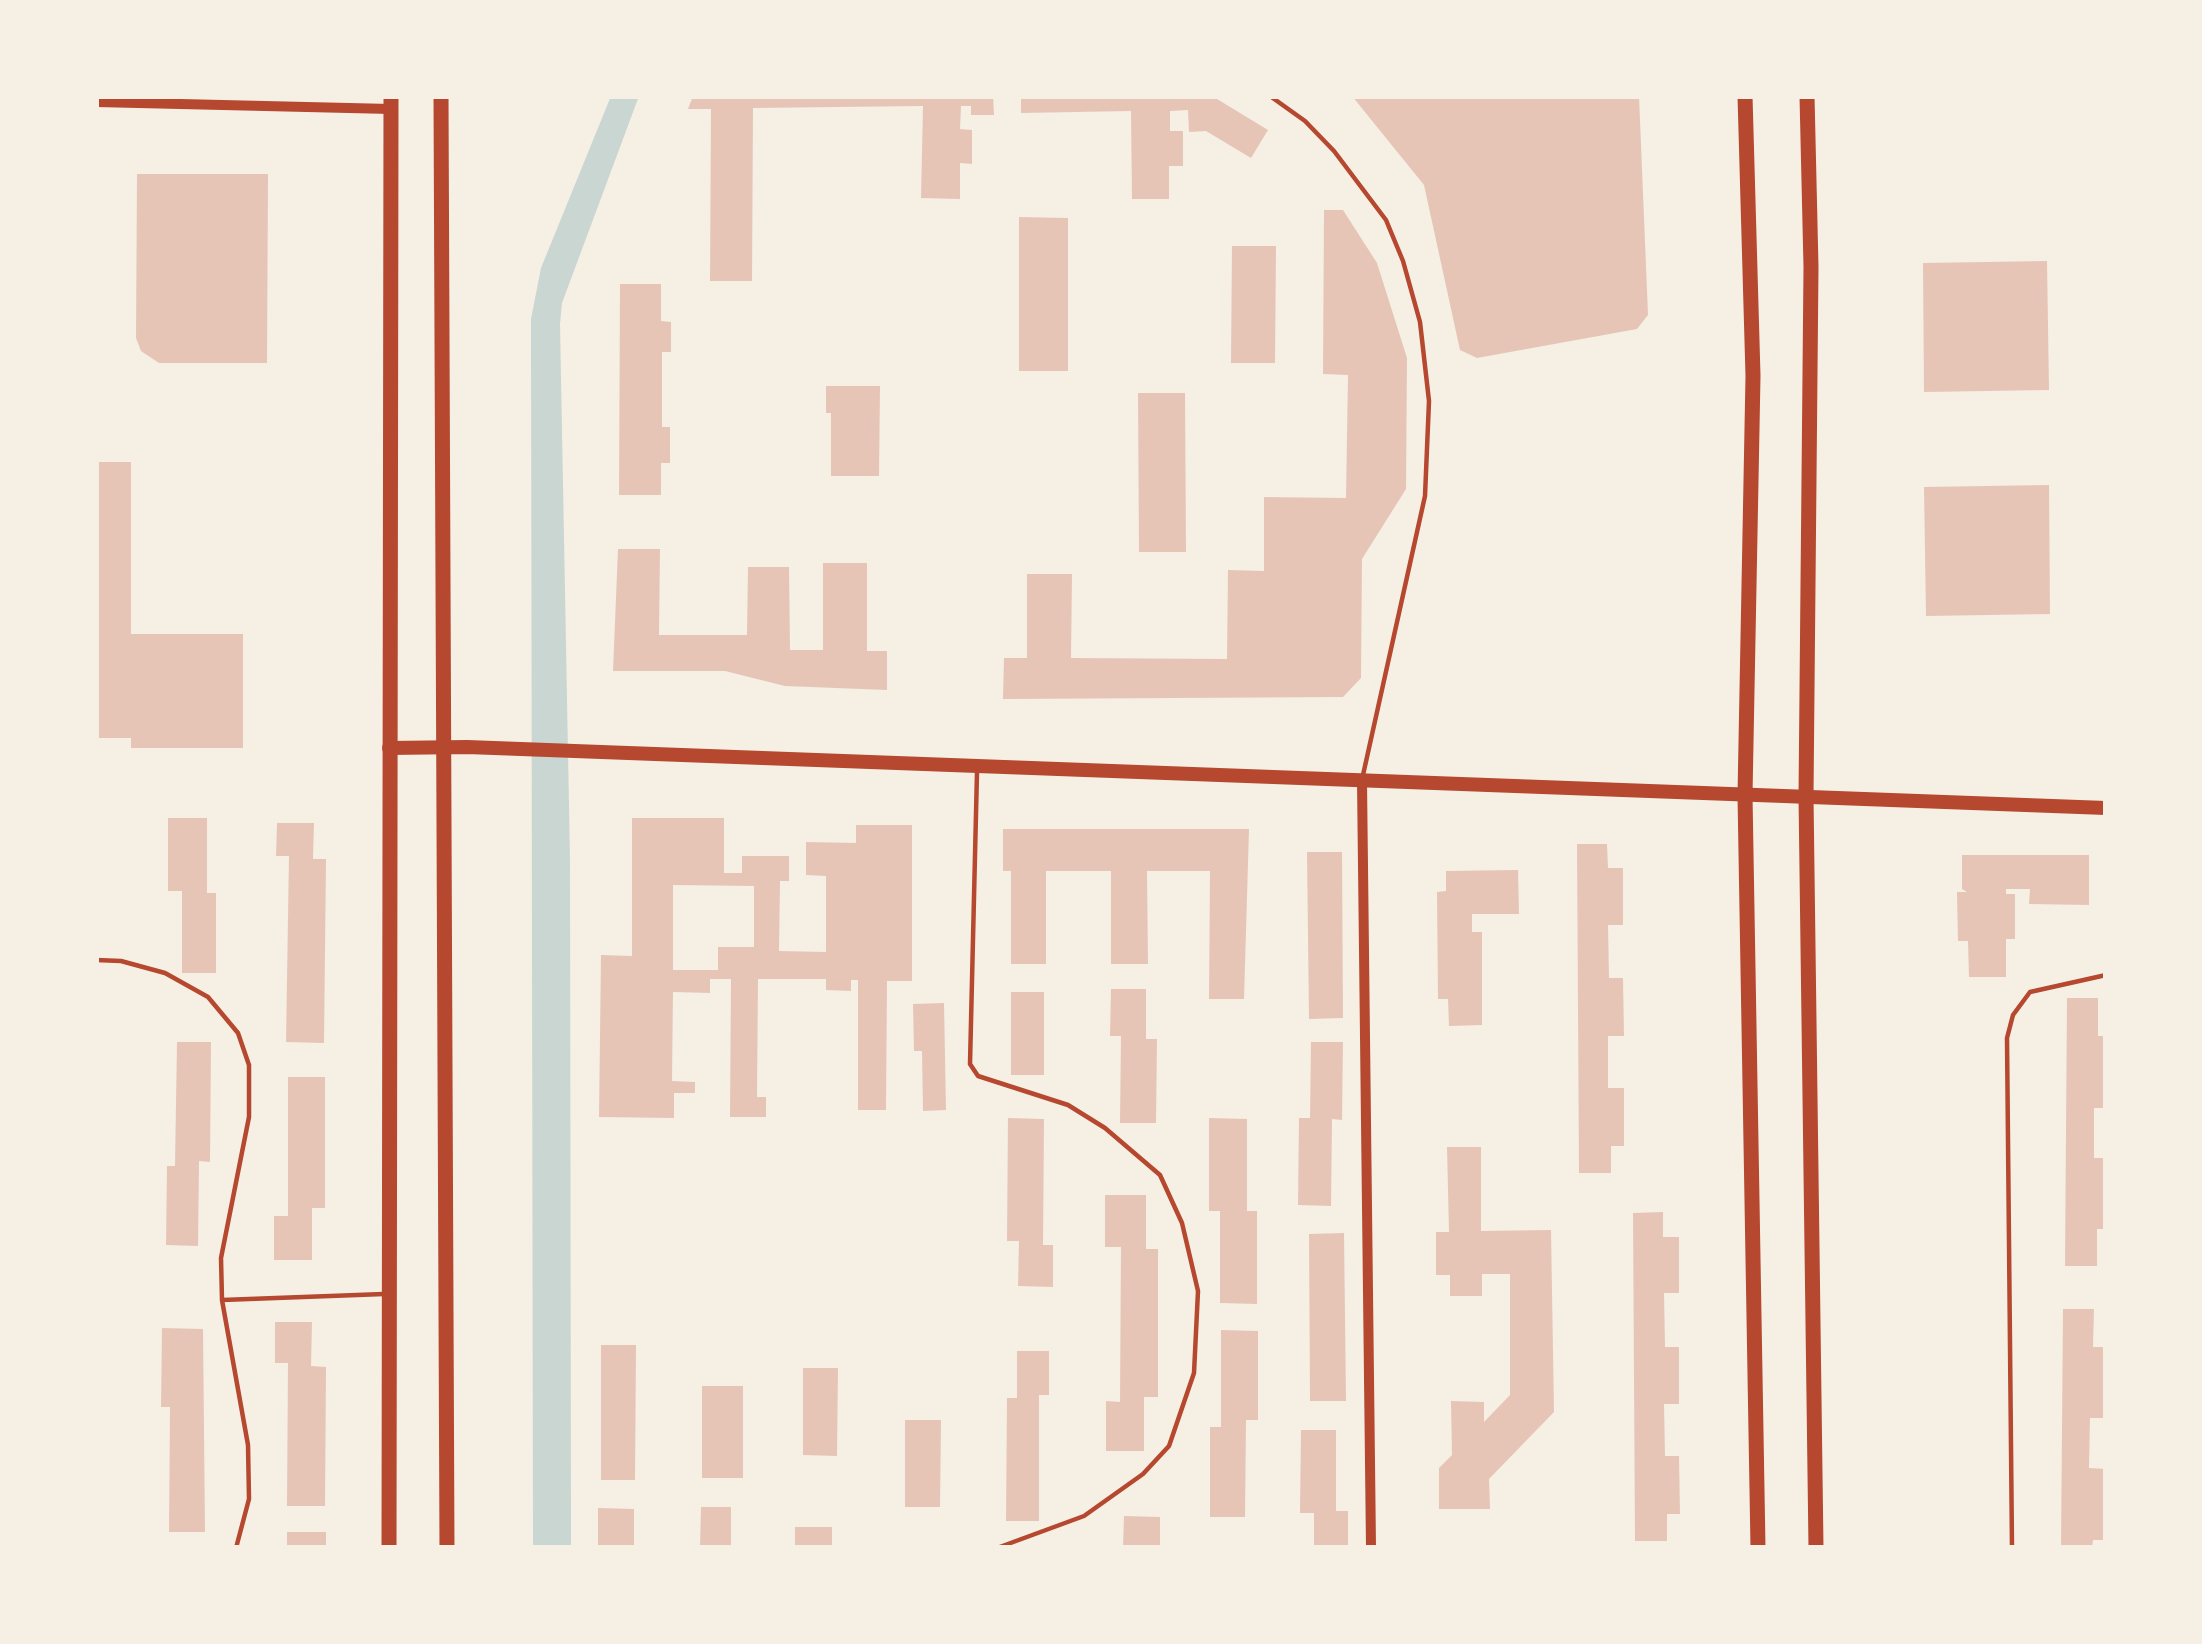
<!DOCTYPE html>
<style>
body{margin:0}
#map{position:relative;width:2202px;height:1644px;overflow:hidden;background:#f6efe4;font-family:Poppins,sans-serif}
canvas{display:block}
.frame{position:absolute;inset:0;border:99px solid #f6efe4;pointer-events:none}
</style>
<div id="map">
<canvas width="2202" height="1644"></canvas>
<div class="frame"></div>
</div>
<script>
const ctx = document.querySelector('canvas').getContext('2d');
ctx.lineJoin = 'round';
function fillPath(path, color) {
  ctx.fillStyle = color;
  ctx.fill(path, 'evenodd');
}
function toPath(rows) {
  const path = new Path2D();
  for (const r of rows) {
    path.moveTo(r[0], r[1]);
    for (let i = 2; i < r.length; i += 2) path.lineTo(r[i], r[i + 1]);
  }
  return path;
}
function strokePath(path, color, width, dash) {
  ctx.strokeStyle = color;
  ctx.lineWidth = width;
  ctx.lineCap = dash ? 'butt' : 'round';
  ctx.setLineDash(dash || []);
  ctx.stroke(path);
}
fillPath(toPath([
 [611,96,639,96,562,303,560,324,570,860,571,1548,533,1548,531,319,541,268]
]), '#c9d6d2');
fillPath(toPath([
 [693,96,993,96,994,115,971,115,971,106,961,106,960,129,972,130,972,164,960,163,960,199,921,198,923,106,753,108,752,281,710,281,711,109,688,109],
 [1021,96,1212,96,1268,130,1251,158,1206,131,1189,132,1188,110,1170,111,1170,131,1183,131,1183,166,1169,166,1169,199,1132,199,1131,111,1021,113],
 [1352,96,1639,96,1648,315,1637,329,1477,358,1460,350,1424,185],
 [137,174,268,174,267,363,159,363,141,351,136,338],
 [1324,210,1343,210,1377,263,1407,358,1406,489,1362,559,1361,678,1343,697,1003,699,1004,658,1027,658,1027,574,1072,574,1071,658,1227,659,1228,570,1264,571,1264,497,1346,498,1348,375,1323,374],
 [1019,217,1068,218,1068,371,1019,371],
 [1232,246,1276,246,1275,363,1231,363],
 [2047,261,2049,390,1924,392,1923,263],
 [620,284,661,284,661,321,671,322,671,352,662,352,662,427,670,427,670,463,661,463,661,495,619,495],
 [826,386,880,386,879,476,831,476,831,413,826,413],
 [1138,393,1185,393,1186,552,1139,552],
 [96,462,131,462,131,634,243,634,243,748,131,748,131,738,96,738],
 [2049,485,2050,614,1926,616,1924,487],
 [618,549,660,549,659,635,747,635,748,567,789,567,790,650,823,650,823,563,867,563,867,651,887,651,887,690,785,686,725,671,613,671],
 [168,818,207,818,207,893,216,893,216,973,182,973,182,891,168,891],
 [632,818,724,818,724,873,742,873,742,856,789,856,789,881,780,881,779,951,826,952,826,876,806,875,806,842,856,843,856,825,912,825,912,981,887,981,886,1110,858,1110,858,980,851,980,851,991,826,990,826,979,758,979,757,1097,766,1097,766,1117,730,1117,731,979,710,979,710,993,673,992,672,1081,695,1082,695,1093,674,1093,674,1118,599,1117,601,955,632,956],
 [673,885,754,886,754,947,718,947,718,970,673,970],
 [277,823,314,823,313,859,326,859,324,1043,286,1042,289,856,276,856],
 [1003,829,1249,829,1244,999,1209,999,1210,871,1147,871,1148,964,1111,964,1111,871,1046,871,1046,964,1011,964,1011,871,1003,871],
 [1577,844,1607,844,1608,868,1623,868,1623,925,1608,925,1609,978,1623,978,1624,1036,1608,1036,1608,1088,1624,1088,1624,1146,1611,1146,1611,1173,1579,1173],
 [1307,852,1342,852,1343,1018,1309,1019],
 [1962,855,2089,855,2089,905,2029,904,2030,889,2006,889,2006,894,2015,894,2015,939,2006,939,2006,977,1969,977,1968,941,1958,941,1957,892,1967,892,1962,889],
 [1518,870,1519,914,1472,914,1472,932,1482,932,1482,1025,1449,1026,1448,999,1438,999,1437,892,1446,891,1446,871],
 [1111,989,1146,989,1146,1039,1157,1039,1156,1123,1120,1123,1121,1036,1110,1036],
 [1011,992,1044,992,1044,1075,1011,1075],
 [2067,998,2098,998,2098,1036,2106,1036,2106,1108,2094,1108,2094,1158,2106,1158,2106,1229,2097,1229,2097,1266,2065,1266],
 [944,1003,946,1110,923,1111,922,1051,914,1051,913,1004],
 [177,1042,211,1042,210,1162,199,1161,198,1246,166,1245,167,1166,175,1166],
 [1311,1042,1343,1042,1342,1120,1332,1119,1331,1206,1298,1205,1299,1118,1310,1118],
 [288,1077,325,1077,325,1208,312,1208,312,1260,274,1260,274,1216,288,1216],
 [1008,1118,1044,1119,1043,1245,1053,1245,1053,1287,1018,1286,1019,1241,1007,1241],
 [1209,1118,1247,1119,1247,1211,1257,1211,1257,1304,1220,1303,1220,1211,1209,1211],
 [1447,1147,1481,1147,1481,1231,1551,1230,1554,1412,1489,1479,1490,1509,1439,1509,1439,1468,1452,1455,1451,1401,1484,1402,1484,1422,1510,1395,1510,1274,1482,1274,1482,1296,1450,1296,1450,1275,1436,1275,1436,1232,1449,1232],
 [1105,1195,1146,1195,1146,1249,1158,1249,1158,1397,1144,1397,1144,1451,1106,1451,1106,1401,1120,1402,1121,1247,1105,1247],
 [1663,1212,1663,1237,1679,1237,1679,1293,1664,1293,1665,1347,1679,1347,1679,1404,1664,1404,1665,1456,1679,1456,1680,1514,1667,1514,1667,1541,1635,1541,1633,1213],
 [1344,1233,1346,1401,1310,1401,1309,1234],
 [2063,1309,2094,1309,2093,1347,2106,1347,2106,1418,2090,1418,2089,1468,2106,1469,2106,1540,2093,1540,2092,1548,2061,1548],
 [275,1322,312,1322,311,1366,326,1367,325,1506,287,1506,288,1363,275,1363],
 [162,1328,203,1329,205,1532,169,1532,170,1407,161,1407],
 [1221,1330,1258,1331,1258,1420,1246,1420,1245,1517,1210,1517,1210,1427,1221,1427],
 [601,1345,636,1345,635,1480,601,1480],
 [1017,1351,1049,1351,1049,1395,1039,1395,1039,1521,1006,1521,1007,1398,1017,1398],
 [803,1368,838,1368,837,1456,803,1455],
 [702,1386,743,1386,743,1478,702,1478],
 [905,1420,941,1420,940,1507,905,1507],
 [1301,1430,1336,1430,1336,1511,1348,1511,1348,1548,1314,1548,1314,1513,1300,1513],
 [701,1507,731,1507,731,1548,700,1548],
 [598,1508,634,1509,634,1548,598,1548],
 [1124,1516,1160,1517,1160,1548,1123,1548],
 [795,1527,832,1527,832,1548,795,1548],
 [287,1532,326,1532,326,1548,287,1548]
]), '#e6c5b7');
strokePath(toPath([
 [1270,96,1305,121,1334,151,1386,220,1403,261,1420,322,1429,401,1425,496,1363,775],
 [977,772,970,1064,978,1076,1068,1105,1105,1128,1160,1175,1182,1223,1198,1291,1194,1373,1169,1446,1143,1474,1084,1516,997,1548],
 [96,960,121,961,165,973,208,997,238,1033,249,1065,249,1117,221,1258,222,1300,248,1445,249,1499,236,1548],
 [222,1300,384,1294],
 [2012,1548,2007,1038,2013,1015,2030,992,2106,975]
]), '#b5482f', 4.5);
strokePath(toPath([
 [96,102,391,109],
 [1362,781,1371,1548]
]), '#b5482f', 10);
strokePath(toPath([
 [389,748,467,747,2106,808]
]), '#b5482f', 14);
strokePath(toPath([
 [441,96,447,1548],
 [1745,96,1753,376,1745,795,1758,1548],
 [1807,96,1811,267,1806,796,1816,1548],
 [389,1548,391,96]
]), '#b5482f', 15);
</script>
